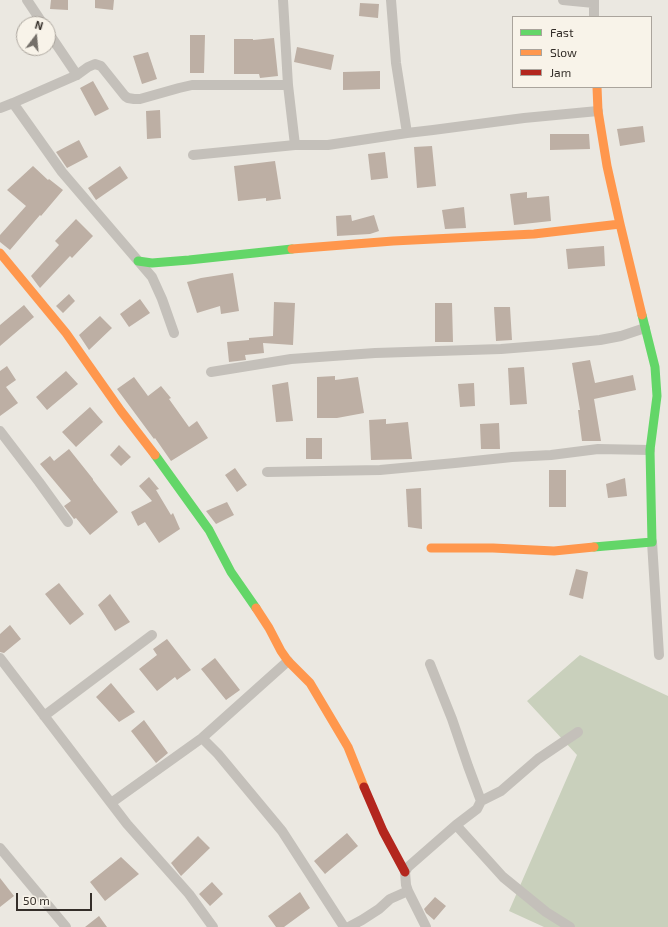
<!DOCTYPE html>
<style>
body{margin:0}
#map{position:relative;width:668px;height:927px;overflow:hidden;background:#ebe8e1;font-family:"Exo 2",sans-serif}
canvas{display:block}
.legend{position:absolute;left:512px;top:16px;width:140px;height:72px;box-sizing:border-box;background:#f8f3e9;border:1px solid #aaa49c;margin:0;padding:5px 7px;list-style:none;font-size:12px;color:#342e29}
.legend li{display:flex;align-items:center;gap:8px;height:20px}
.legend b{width:20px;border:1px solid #aaa49c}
.north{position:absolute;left:16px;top:16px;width:40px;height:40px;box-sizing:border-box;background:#f8f3e9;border:1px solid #aaa49c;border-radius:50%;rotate:16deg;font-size:11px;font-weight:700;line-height:16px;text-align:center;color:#342e29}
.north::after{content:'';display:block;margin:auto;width:14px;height:18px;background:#746f69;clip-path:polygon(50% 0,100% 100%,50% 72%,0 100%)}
.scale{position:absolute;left:16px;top:893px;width:76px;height:18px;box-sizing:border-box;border:2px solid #342e29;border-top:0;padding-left:5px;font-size:12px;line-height:14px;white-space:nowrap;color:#342e29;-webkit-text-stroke:3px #f8f3e9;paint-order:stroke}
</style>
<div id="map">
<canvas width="668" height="927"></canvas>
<ul class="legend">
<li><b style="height:5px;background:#63d668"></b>Fast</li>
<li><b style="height:5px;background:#ff974d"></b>Slow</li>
<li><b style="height:5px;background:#b3261e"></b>Jam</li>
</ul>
<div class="north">N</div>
<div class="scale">50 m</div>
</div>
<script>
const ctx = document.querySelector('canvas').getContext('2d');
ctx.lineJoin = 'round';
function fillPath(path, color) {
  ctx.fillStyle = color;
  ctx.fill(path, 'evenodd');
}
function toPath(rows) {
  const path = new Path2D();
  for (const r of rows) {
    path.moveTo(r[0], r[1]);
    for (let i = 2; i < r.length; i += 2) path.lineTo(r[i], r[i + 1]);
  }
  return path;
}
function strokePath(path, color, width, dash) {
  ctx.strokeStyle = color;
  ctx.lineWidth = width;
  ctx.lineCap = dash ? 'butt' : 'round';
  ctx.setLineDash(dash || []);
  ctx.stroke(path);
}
fillPath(toPath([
 [580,655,668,696,668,927,544,927,509,911,577,755,527,701]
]), '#c9d0bc');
fillPath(toPath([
 [51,0,68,0,68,10,50,9],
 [95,0,114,0,113,10,95,8],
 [360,3,379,4,378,18,359,16],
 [190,35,205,35,204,73,190,73],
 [274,38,278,76,260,78,259,74,234,74,234,39,253,39,253,40],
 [297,47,334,55,331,70,294,62],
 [148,52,157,79,142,84,133,56],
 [380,71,380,89,343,90,343,72],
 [93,81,109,109,95,116,80,88],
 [160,110,161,138,147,139,146,111],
 [643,126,645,142,620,146,617,129],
 [550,134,589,134,590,149,550,150],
 [79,140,88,157,67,168,56,152],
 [432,146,436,186,417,188,414,147],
 [385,152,388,178,371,180,368,154],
 [275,161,281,199,266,201,266,198,238,201,234,166],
 [33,166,48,180,49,179,63,190,41,216,40,215,10,250,0,242,0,235,26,206,7,190],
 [120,166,128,178,96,200,88,188],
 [527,192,527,198,549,196,551,221,514,225,510,194],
 [464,207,466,228,445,229,442,210],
 [351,215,352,221,374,215,379,231,370,234,337,236,336,216],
 [76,219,93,236,72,258,70,256,40,288,31,276,59,245,55,241],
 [604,246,605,266,568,269,566,249],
 [233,273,239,311,221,314,220,306,197,313,187,282,201,278],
 [69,294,75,301,63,313,56,306],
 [140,299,150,313,129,327,120,314],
 [274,302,295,303,293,345,263,343,264,353,245,355,246,360,229,362,227,342,249,340,249,338,273,336],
 [435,303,452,303,453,342,435,342],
 [24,305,34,317,0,346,0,325],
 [494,307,510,307,512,340,496,341],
 [100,316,112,328,89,350,79,335],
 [590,360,595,383,633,375,636,390,594,399,601,441,582,441,578,410,580,410,572,363],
 [7,366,16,380,6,387,18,403,0,416,0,371],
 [524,367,527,404,510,405,508,368],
 [66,371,78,384,47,410,36,397],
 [335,376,335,380,358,377,364,413,337,418,317,418,317,377],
 [134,377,148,396,161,386,171,398,169,399,189,427,197,421,208,438,171,461,155,438,154,439,117,389],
 [288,382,293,421,276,422,272,385],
 [474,383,475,406,460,407,458,384],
 [90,407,103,422,76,447,62,432],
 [386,419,386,424,408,422,412,459,371,460,369,420],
 [499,423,500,449,481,449,480,424],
 [306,438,322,438,322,459,306,459],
 [119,445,131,457,121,466,110,455],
 [69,449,93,479,93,480,118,512,90,535,76,518,74,519,64,506,71,501,40,464,50,456,54,461],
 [235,468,247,485,237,492,225,475],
 [549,470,566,470,566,507,549,507],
 [149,477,159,489,156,490,171,515,173,513,180,529,159,543,145,522,138,526,131,512,152,501,139,486],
 [625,478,627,496,608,498,606,484],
 [421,488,422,529,408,527,406,489],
 [227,502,234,515,216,524,206,511],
 [576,569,588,572,583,599,569,595],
 [59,583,84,614,70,625,45,594],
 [110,594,130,622,115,631,98,605],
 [10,625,21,639,4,653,0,652,0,634],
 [167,639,191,670,177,680,175,677,157,691,139,669,157,655,153,649],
 [215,658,240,690,226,700,201,669],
 [111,683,135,712,119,722,96,697],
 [144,720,168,753,156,763,131,731],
 [347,833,358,846,325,874,314,861],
 [198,836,210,848,181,876,171,863],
 [121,857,139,874,105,901,90,882],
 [0,878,14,896,0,907],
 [212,882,223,894,210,906,199,894],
 [300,892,310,908,284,927,276,927,268,916],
 [435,897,446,906,434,920,426,913,424,909],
 [99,916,107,927,85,927]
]), '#bdafa4');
strokePath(toPath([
 [27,0,43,24],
 [283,0,288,85,295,145],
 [391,0,396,63,407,133],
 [563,0,594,3],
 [594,17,594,0],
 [48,32,77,75],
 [13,103,62,172,152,277,162,299,174,333],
 [0,108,13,103,77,75,88,67,95,64,101,66,125,96,128,98,134,99,140,99,179,88,192,85,288,85],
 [193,155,295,145,328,145,407,133,433,130,524,118,598,111],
 [211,372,291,359,375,353,501,349,551,345,600,340,621,336,645,328],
 [0,431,39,482,68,522],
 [267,472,380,470,455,463,512,457,551,455,598,449,650,450],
 [652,542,659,655],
 [0,658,127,824,189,894,213,927],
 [44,716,152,635],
 [202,738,218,754,282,831,344,927],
 [481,801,501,791,538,759,578,732],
 [111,803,202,738,288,661],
 [456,825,503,877,546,912,570,927],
 [0,848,66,927],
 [408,891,406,885,405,872,408,867,456,825,477,809,481,801,468,766,452,719,430,664],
 [349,927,362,920,379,909,390,899,408,891,426,927]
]), '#c4c0ba', 10);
strokePath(toPath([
 [138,261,152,263,189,260,292,249],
 [155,455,209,530,231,572,256,608],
 [594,547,652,542,650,450,657,396,655,367,642,315]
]), '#63d668', 9);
strokePath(toPath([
 [597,87,598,111,607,166,620,224,642,315],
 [292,249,393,241,534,234,620,224],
 [0,253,66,333,121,411,155,455],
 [431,548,493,548,554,551,594,547],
 [256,608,269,628,281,651,288,661,310,683,348,747,364,787]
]), '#ff974d', 9);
strokePath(toPath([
 [364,787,383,831,405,872]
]), '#b3261e', 9);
</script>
